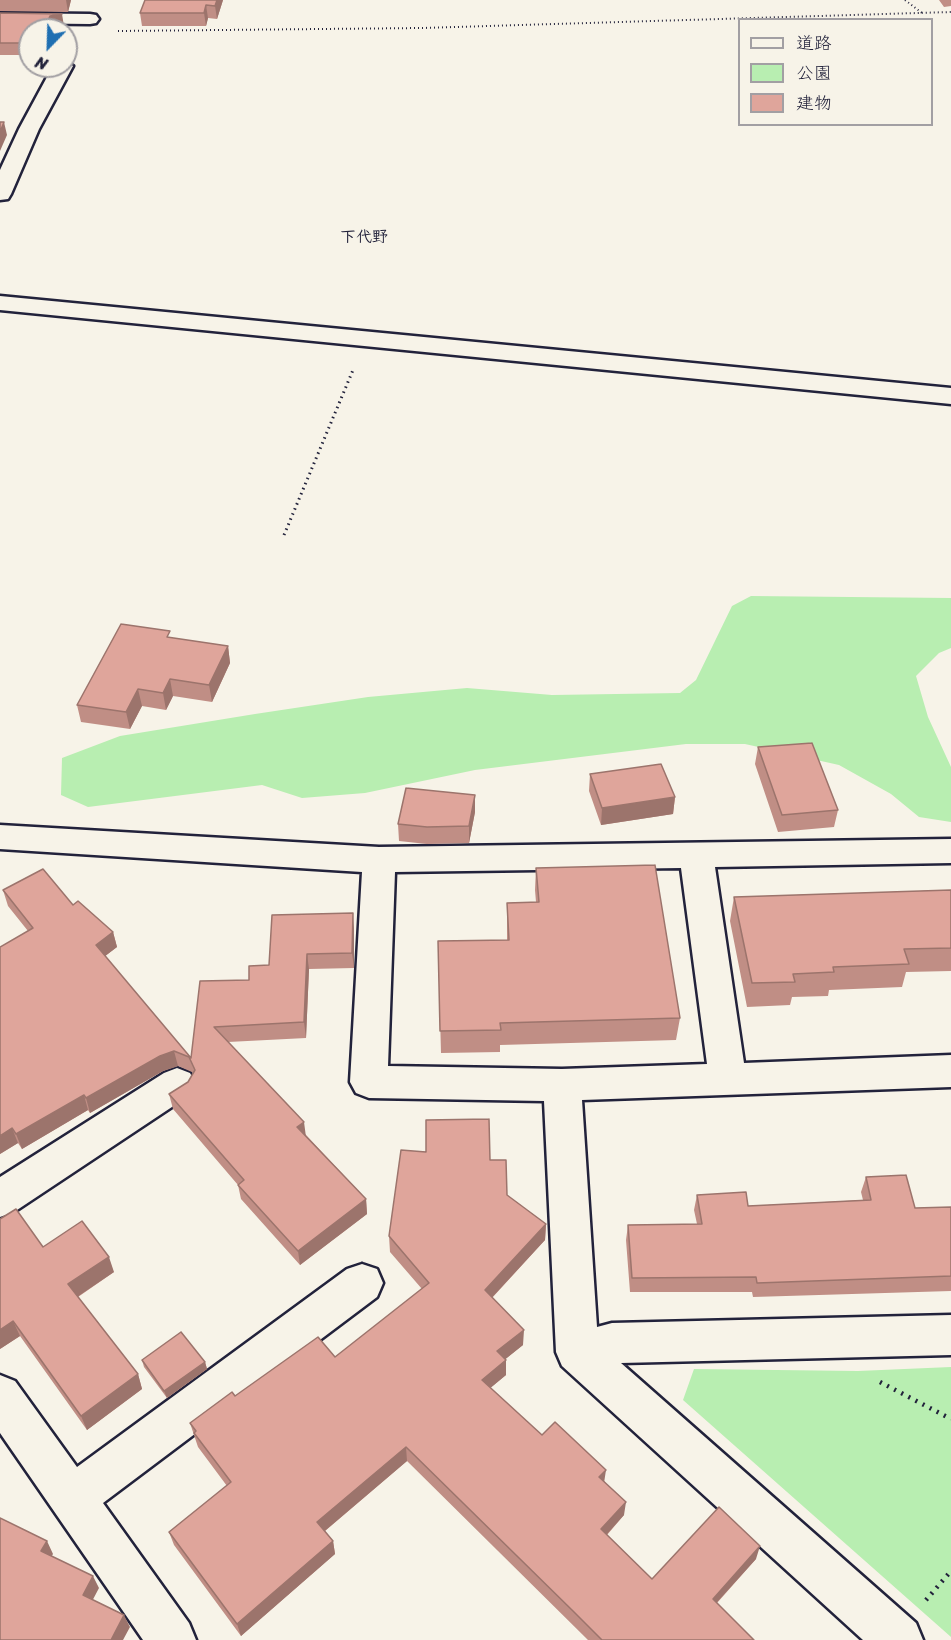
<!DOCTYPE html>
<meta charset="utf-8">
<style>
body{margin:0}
#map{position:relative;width:951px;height:1640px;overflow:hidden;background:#f7f3e8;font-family:Sriracha,"Klee One",sans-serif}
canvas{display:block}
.legend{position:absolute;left:738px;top:18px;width:195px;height:108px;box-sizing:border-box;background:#f7f3e8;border:2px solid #a29fa3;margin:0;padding:8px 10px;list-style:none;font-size:18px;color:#22223b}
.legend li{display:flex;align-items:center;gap:12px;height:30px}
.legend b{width:30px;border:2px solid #a29fa3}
.north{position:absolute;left:18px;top:18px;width:60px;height:60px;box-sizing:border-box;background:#f7f3e8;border:2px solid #a29fa3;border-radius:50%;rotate:203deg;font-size:16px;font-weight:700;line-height:24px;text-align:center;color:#22223b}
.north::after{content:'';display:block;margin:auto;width:21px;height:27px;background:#1f6fb2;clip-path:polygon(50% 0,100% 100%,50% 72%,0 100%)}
</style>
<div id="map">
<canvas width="951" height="1640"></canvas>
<ul class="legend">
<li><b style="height:8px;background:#f7f3e8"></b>道路</li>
<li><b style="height:16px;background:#b8eeb1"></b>公園</li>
<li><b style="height:16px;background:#dfa59b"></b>建物</li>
</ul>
<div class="north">N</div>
</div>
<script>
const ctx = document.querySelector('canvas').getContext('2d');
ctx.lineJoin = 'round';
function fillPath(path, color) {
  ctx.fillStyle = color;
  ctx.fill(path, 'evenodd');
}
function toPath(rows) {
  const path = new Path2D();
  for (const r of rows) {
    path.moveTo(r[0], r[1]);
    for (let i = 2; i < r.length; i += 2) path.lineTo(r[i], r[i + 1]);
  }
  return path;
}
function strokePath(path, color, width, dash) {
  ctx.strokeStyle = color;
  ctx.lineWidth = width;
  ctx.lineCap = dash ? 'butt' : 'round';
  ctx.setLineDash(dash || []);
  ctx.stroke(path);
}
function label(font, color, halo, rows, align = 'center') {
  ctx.font = font + ' Sriracha,"Klee One",sans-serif';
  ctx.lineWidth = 6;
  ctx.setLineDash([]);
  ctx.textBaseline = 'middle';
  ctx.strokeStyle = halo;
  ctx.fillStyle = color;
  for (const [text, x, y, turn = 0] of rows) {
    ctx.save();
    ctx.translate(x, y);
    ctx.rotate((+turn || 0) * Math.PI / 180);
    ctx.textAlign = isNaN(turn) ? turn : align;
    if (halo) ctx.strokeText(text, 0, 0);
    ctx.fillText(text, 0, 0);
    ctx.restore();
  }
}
fillPath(toPath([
 [751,596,951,598,951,648,939,653,916,676,928,717,951,767,951,822,919,817,891,794,839,765,745,744,686,744,475,770,365,793,302,798,262,785,88,807,61,795,62,758,120,736,255,714,368,697,467,688,552,695,680,693,696,680,732,606],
 [951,1367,951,1637,683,1400,694,1369,858,1371]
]), '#b8eeb1');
const minor = toPath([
 [0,13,90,14,96,15,99,19,96,23,90,24,0,23,0,13],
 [66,61,73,66,39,129,11,194,8,199,0,200,0,170,19,129,53,66,66,66,66,61],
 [0,296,951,388,951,404,0,310,0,296],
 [0,825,379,847,951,839,951,863,715,867,744,1063,951,1055,951,1087,582,1100,597,1327,612,1323,951,1315,951,1355,621,1363,916,1623,923,1640,863,1640,562,1366,556,1352,544,1101,369,1098,356,1093,350,1082,362,872,0,849,0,825],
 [681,868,707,1064,562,1069,388,1066,395,872,681,868],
 [177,1068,190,1073,196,1084,190,1095,14,1212,0,1217,0,1177,164,1073,177,1068],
 [362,1264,377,1269,383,1283,377,1297,103,1503,189,1623,196,1640,143,1640,0,1433,0,1375,15,1381,77,1467,347,1269,362,1264]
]);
strokePath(minor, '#22223b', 5);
strokePath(toPath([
 [905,0,922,13],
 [118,31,422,28,951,12]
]), '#22223b', 2, [1, 3]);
strokePath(toPath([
 [284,535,353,370]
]), '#22223b', 3, [1.5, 4]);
strokePath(toPath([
 [880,1382,951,1419],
 [926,1600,951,1571]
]), '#22223b', 4.5, [2, 6]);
fillPath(minor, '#f7f3e8');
fillPath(toPath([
 [0,0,71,0,68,12,0,11],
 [223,0,217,19,208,18,206,26,142,26,140,13],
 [939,0,951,0,951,6,944,7],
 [0,13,64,26,30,30,30,55,0,55],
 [172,638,228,646,230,663,212,702,173,696,166,710,142,706,130,729,81,722,77,705],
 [758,747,838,810,834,827,778,832,755,764],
 [590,774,675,797,673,814,601,825,589,791],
 [475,812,469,843,427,844,399,841,398,824],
 [536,868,680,1018,676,1040,500,1045,500,1052,441,1053,438,941,507,940,507,903,536,902,535,890],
 [3,890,73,905,113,932,117,947,105,956,191,1058,249,980,269,965,354,928,354,968,309,969,306,1038,228,1042,306,1135,366,1199,367,1214,300,1265,241,1199,238,1185,173,1109,169,1094,188,1082,193,1073,192,1072,178,1066,163,1071,90,1113,88,1110,22,1149,18,1143,0,1154,28,931,8,906],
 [951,890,951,971,906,972,902,987,829,990,828,996,792,997,790,1005,747,1007,730,921,734,897],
 [490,1160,507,1195,546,1224,545,1240,492,1298,523,1345,505,1359,506,1375,490,1388,542,1435,605,1482,624,1515,607,1535,652,1579,756,1559,717,1603,754,1640,588,1640,407,1461,325,1531,333,1541,335,1554,241,1636,174,1545,169,1532,227,1486,198,1447,190,1423,235,1396,335,1357,422,1289,390,1252,389,1236],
 [866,1177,915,1208,951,1207,951,1291,753,1297,752,1292,630,1292,626,1240,628,1225,697,1224,694,1210,697,1195,748,1206,863,1200,861,1192],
 [43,1247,114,1272,78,1297,138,1374,142,1389,87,1430,20,1336,0,1349],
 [142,1360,205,1362,207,1369,167,1398,144,1367]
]), '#c08e85');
fillPath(toPath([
 [66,0,71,0,68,12],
 [217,0,223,0,217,19,215,6],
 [206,5,208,18,206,26,204,13],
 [62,14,64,26,52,27,51,30,44,30,50,16],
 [4,122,7,135,0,151,0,132],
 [228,646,230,663,212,702,209,685],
 [170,679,173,696,166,710,163,693],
 [138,689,142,706,130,729,126,712],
 [475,795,475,812,469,843,469,826],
 [675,797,673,814,601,825,602,808],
 [353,913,354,928,354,968,352,953],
 [113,932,117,947,100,960,96,945],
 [307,954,309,969,306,1038,304,1022],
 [174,1051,178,1066,163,1071,90,1113,86,1098,160,1056],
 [84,1095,88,1110,22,1149,16,1134],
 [304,1122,306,1137,297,1127],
 [12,1128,18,1143,0,1154,0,1136],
 [366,1199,367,1214,300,1265,298,1251],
 [546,1224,545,1240,485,1305,485,1290],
 [109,1257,114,1272,74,1299,68,1284],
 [13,1321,20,1336,0,1349,0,1330],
 [524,1330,523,1345,497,1366,497,1351],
 [506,1360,506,1375,482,1395,482,1380],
 [205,1362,207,1369,167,1398,164,1391],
 [138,1374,142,1389,87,1430,81,1416],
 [406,1447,407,1461,320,1535,317,1522],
 [606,1470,604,1483,599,1477],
 [626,1502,624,1515,599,1543,601,1529],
 [47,1541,53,1554,47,1564,41,1551],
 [333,1541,335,1554,241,1636,237,1624],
 [760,1546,756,1559,709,1611,713,1599],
 [93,1576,99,1588,89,1607,83,1595],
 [124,1615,130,1627,123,1640,111,1640]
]), '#9c746c');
const building = toPath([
 [145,0,217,0,215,6,206,5,204,13,140,13,145,0],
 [0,13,62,14,50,16,44,30,30,30,30,43,0,43,0,13],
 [0,122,4,122,0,132,0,122],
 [121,624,170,631,167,637,228,646,209,685,170,679,163,693,138,689,126,712,77,705,121,624],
 [812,743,838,810,782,815,758,747,812,743],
 [661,764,675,797,602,808,590,774,661,764],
 [406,788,475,795,469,826,427,827,398,824,406,788],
 [655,865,680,1018,500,1023,501,1030,440,1031,438,941,509,940,507,903,539,902,536,868,655,865],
 [43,869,73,905,78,901,113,932,96,945,191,1058,200,981,249,980,249,966,269,965,272,915,353,913,352,953,307,954,304,1022,214,1027,304,1122,297,1127,366,1199,298,1251,238,1185,244,1180,169,1094,188,1082,195,1070,189,1057,174,1051,160,1056,86,1098,84,1095,16,1134,12,1128,0,1136,0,947,33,928,3,890,43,869],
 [951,890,951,948,904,949,909,964,833,967,834,972,793,974,795,982,752,983,734,897,951,890],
 [489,1119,490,1160,506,1160,507,1195,546,1224,485,1290,524,1330,497,1351,506,1360,482,1380,542,1435,555,1422,606,1470,599,1477,626,1502,601,1529,652,1579,719,1507,760,1546,713,1599,754,1640,602,1640,573,1611,406,1447,317,1522,333,1541,237,1624,169,1532,231,1482,194,1433,196,1431,190,1423,232,1392,235,1396,318,1337,335,1357,429,1283,389,1236,401,1150,426,1152,426,1120,489,1119],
 [906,1175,915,1208,951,1207,951,1276,757,1283,756,1277,632,1278,628,1225,702,1224,697,1195,746,1192,748,1206,871,1200,866,1177,906,1175],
 [16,1209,43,1247,82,1221,109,1257,68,1284,138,1374,81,1416,13,1321,0,1330,0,1219,16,1209],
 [181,1332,205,1362,164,1391,142,1360,181,1332],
 [0,1518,47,1541,41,1551,93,1576,83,1595,124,1615,111,1640,0,1640,0,1518]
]);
fillPath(building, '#dfa59b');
strokePath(building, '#9c746c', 1.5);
label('bold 16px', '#22223b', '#f7f3e8', [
 ["下代野",364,238]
]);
</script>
